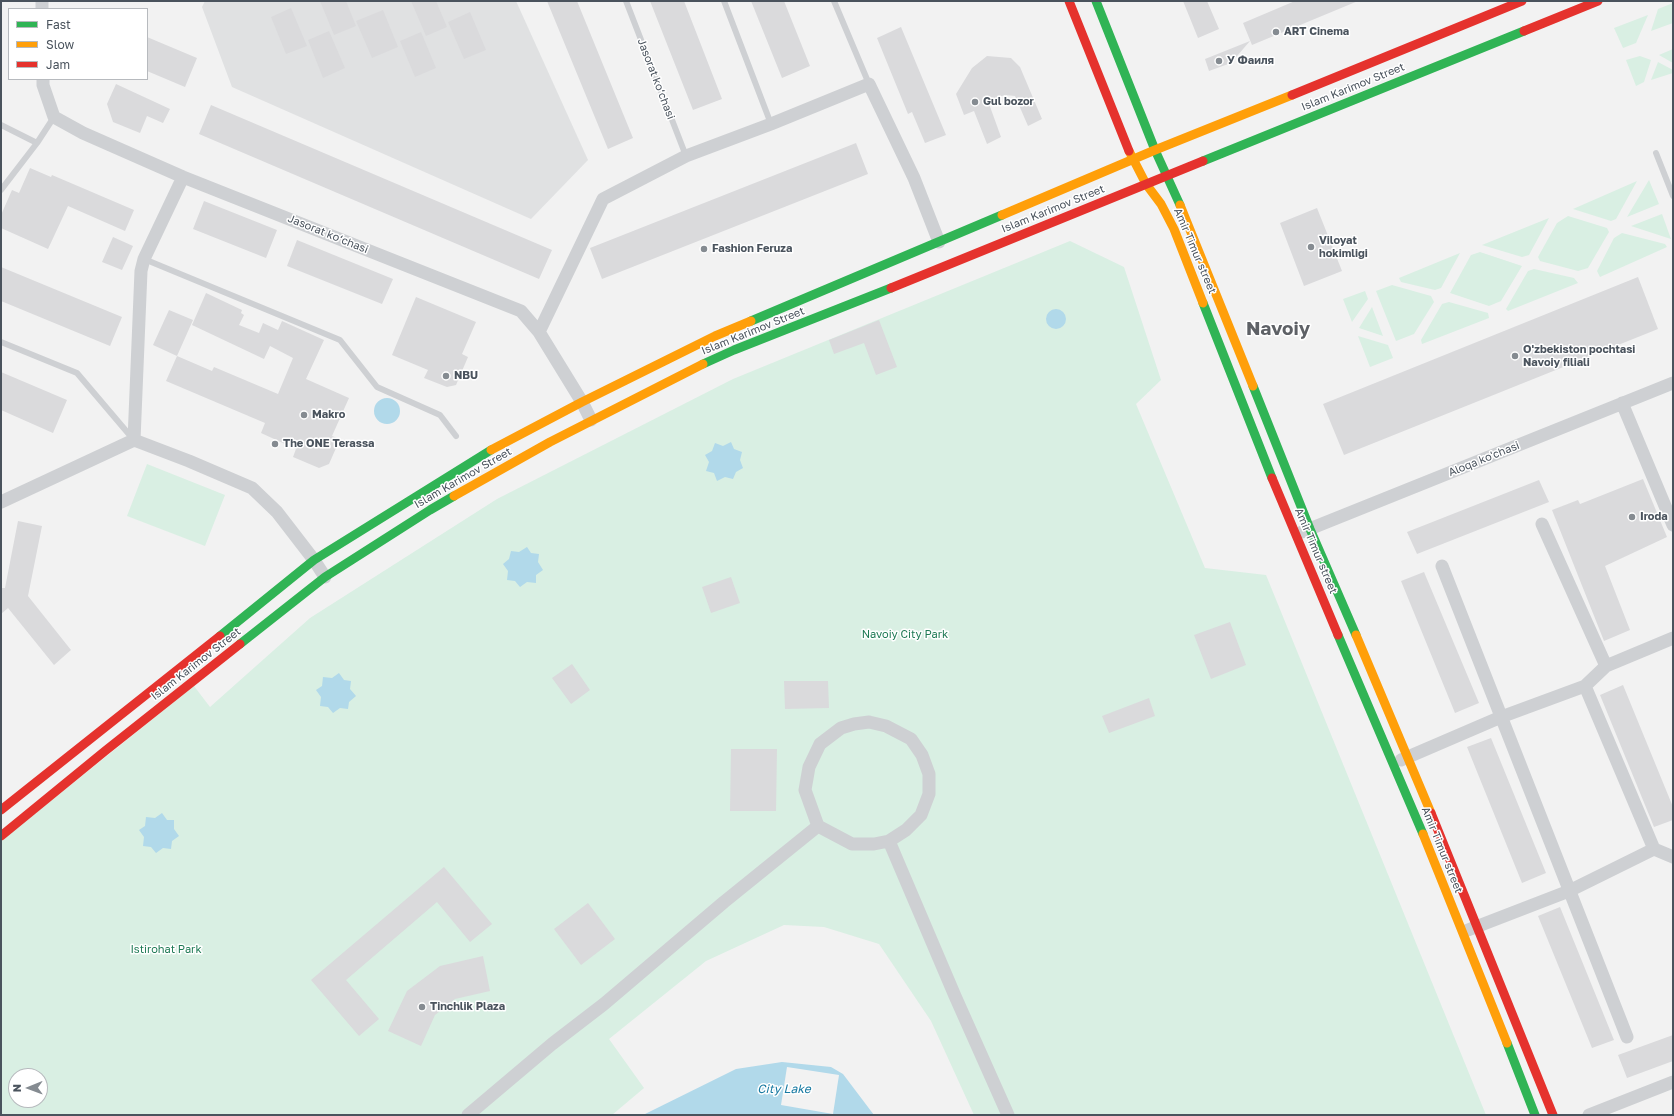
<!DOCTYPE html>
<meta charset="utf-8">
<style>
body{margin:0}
#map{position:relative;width:1674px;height:1116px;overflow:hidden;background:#f2f2f2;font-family:"Golos Text",sans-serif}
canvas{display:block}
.frame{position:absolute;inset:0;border:2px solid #4a535d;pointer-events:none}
.legend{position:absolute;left:8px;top:8px;width:140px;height:72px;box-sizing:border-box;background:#fff;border:1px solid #b7babe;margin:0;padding:5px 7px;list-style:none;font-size:12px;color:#4a535d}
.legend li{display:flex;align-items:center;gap:8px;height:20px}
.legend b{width:20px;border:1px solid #b7babe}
.north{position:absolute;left:8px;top:1068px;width:40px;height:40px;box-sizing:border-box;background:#fff;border:1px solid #b7babe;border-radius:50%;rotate:269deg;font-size:11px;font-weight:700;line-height:16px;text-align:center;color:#4a535d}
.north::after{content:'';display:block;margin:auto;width:14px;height:18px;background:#858b91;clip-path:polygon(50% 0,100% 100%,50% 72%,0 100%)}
</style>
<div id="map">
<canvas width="1674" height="1116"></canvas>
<div class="frame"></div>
<ul class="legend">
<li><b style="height:5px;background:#30b455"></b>Fast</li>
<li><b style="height:5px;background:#ff9f0a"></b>Slow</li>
<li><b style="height:5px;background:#e5322d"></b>Jam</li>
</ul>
<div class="north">N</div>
</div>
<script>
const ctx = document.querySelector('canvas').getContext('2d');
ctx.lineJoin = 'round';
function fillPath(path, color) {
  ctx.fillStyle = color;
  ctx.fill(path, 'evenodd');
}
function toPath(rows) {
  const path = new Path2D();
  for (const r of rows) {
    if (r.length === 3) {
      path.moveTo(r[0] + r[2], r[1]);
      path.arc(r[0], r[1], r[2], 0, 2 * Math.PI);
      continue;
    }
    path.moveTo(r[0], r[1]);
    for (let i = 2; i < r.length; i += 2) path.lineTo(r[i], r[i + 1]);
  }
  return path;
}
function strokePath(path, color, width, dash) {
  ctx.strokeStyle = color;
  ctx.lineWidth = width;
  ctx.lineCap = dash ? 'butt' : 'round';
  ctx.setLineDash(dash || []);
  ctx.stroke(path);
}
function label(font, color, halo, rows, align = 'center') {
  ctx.font = font + ' "Golos Text",sans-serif';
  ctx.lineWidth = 3;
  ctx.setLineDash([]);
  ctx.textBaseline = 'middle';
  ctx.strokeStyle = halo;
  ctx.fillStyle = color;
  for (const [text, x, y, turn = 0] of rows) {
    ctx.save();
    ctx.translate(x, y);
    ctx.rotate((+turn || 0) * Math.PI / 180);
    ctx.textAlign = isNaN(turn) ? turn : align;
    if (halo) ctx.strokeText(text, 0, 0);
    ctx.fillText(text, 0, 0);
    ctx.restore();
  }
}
fillPath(toPath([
 [205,1,516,1,588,160,531,219,232,87,202,7]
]), '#e0e1e2');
fillPath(toPath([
 [1673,3,1673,23,1651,31,1658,9],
 [1648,15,1636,43,1623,48,1614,28],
 [1673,49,1673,63,1659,55],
 [1640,56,1651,60,1644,82,1636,86,1626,60],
 [1658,62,1673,70,1673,73,1651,80],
 [1649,180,1659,204,1627,217],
 [1637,181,1616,219,1611,221,1573,209],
 [1662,214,1671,239,1631,226],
 [1568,216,1607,228,1609,232,1588,268,1578,271,1540,261,1538,257,1557,223],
 [1549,218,1529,255,1522,257,1482,245],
 [1622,233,1665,244,1667,247,1600,277,1597,271,1614,238],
 [1070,241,1124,267,1161,380,1136,404,1205,568,1266,575,1486,1115,974,1115,931,1021,879,944,824,927,784,925,706,961,609,1039,644,1088,612,1115,1,1115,1,841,194,686,210,707,310,618,497,499,733,379],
 [16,1076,40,1076,40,1100,16,1100],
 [1480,252,1522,266,1501,301,1489,306,1450,293,1471,255],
 [1460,253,1441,288,1435,290,1401,282,1399,278],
 [1534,269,1574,278,1578,283,1508,311,1506,309,1528,271],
 [1392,285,1431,296,1434,302,1414,334,1396,341,1376,291],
 [1365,291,1368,299,1352,322,1343,299],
 [1449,302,1488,313,1489,318,1422,344,1421,340,1442,304],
 [1372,307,1383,336,1359,328],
 [1358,336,1388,345,1393,358,1370,367],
 [147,464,225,495,205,546,127,516]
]), '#d9efe3');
fillPath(toPath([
 [1056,319,10],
 [387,411,13],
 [731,442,734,449,742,452,740,460,743,468,736,472,733,479,725,477,717,481,714,473,706,471,709,462,705,455,712,451,715,443,723,446],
 [527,547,531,553,539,554,538,562,543,570,536,575,536,583,527,582,520,587,515,581,507,580,508,571,503,564,509,559,511,551,519,552],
 [339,673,344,680,351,681,350,689,356,696,349,702,348,709,340,708,333,713,328,707,320,706,321,697,316,690,322,686,323,677,332,678],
 [162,813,167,820,174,820,174,829,179,836,172,841,171,849,163,848,156,853,151,847,143,846,144,837,139,830,145,826,146,817,155,818],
 [782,1062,831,1067,843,1074,874,1115,643,1115,736,1069]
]), '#b1d9ea');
fillPath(toPath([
 [787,1067,839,1075,833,1114,781,1105]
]), '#f2f2f2');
fillPath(toPath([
 [320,1,346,1,356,26,334,35],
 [411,1,436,1,447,27,426,36],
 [547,1,577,1,633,138,608,149],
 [650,1,684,1,722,99,693,110],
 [751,1,784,1,810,66,782,78],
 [1183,1,1207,1,1219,29,1198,38],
 [1295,1,1358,1,1252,45,1243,23],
 [291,8,307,46,286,54,271,17],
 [383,10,398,47,372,58,356,21],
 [470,12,486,50,464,59,448,22],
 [901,27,946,135,925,143,912,112,908,114,877,38],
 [329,31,345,68,323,78,308,40],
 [421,32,436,68,415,77,400,41],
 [147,37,197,58,185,87,147,71],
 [1250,41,1231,63,1209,71,1205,59],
 [987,56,1011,58,1020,67,1042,119,1028,126,1015,96,1005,95,988,101,1001,137,987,144,974,111,964,115,956,94,972,68],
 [116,84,170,109,163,123,147,116,140,133,113,122,107,104],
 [211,105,552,250,539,279,199,134],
 [856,143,868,174,602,279,590,248],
 [30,168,51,177,52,175,134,210,125,231,68,206,48,249,1,228,1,215,12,190,19,193],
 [204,201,277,230,266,258,193,229],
 [1317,208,1342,271,1304,286,1280,223],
 [113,237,133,246,122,270,102,262],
 [297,240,393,279,382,304,287,266],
 [1,267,122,317,110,346,1,301],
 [1638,277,1658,329,1344,455,1323,404],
 [206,293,242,310,241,313,244,315,239,325,259,333,263,323,278,330,282,321,324,340,306,379,349,398,332,436,340,439,329,464,319,468,293,457,296,449,261,433,265,423,166,381,177,356,212,371,214,367,278,394,293,358,270,346,264,359,192,325],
 [416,297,476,322,462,354,468,357,456,385,447,387,424,378,428,370,392,355],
 [169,310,193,320,177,356,153,345],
 [879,320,897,367,876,375,864,343,834,354,829,340],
 [1,372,67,400,53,433,1,410],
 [1643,479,1667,537,1605,566,1630,630,1604,641,1552,510,1578,500,1580,504],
 [1539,480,1549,502,1417,554,1407,532],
 [18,521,42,526,28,596,71,650,54,665,8,608,1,614,1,588,5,588],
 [1424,572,1479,703,1455,713,1401,581],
 [731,577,740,603,711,613,702,587],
 [1230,622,1246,665,1211,679,1194,635],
 [572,664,590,690,571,704,552,678],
 [784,681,828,681,829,708,785,709],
 [1623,685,1673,807,1673,820,1654,827,1600,695],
 [1149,698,1155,716,1109,733,1102,716],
 [1491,738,1546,873,1522,883,1467,747],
 [731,749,777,749,776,811,730,811],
 [444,867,492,924,470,942,437,902,346,980,379,1019,359,1036,311,980],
 [588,903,615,939,581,965,554,929],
 [1560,907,1614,1040,1592,1048,1538,916],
 [483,956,490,991,455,999,435,1015,421,1046,388,1031,407,991,440,966],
 [1673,1035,1673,1061,1627,1078,1618,1055]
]), '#dadadc');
strokePath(toPath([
 [626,1,686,156],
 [724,1,771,124],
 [834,1,869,84],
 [1,125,37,143],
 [1656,153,1673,196],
 [1,190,37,143,54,117],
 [144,259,340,340,377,387,440,415,456,436],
 [1,342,77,373,133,439]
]), '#ced0d3', 6);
strokePath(toPath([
 [42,1,42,9],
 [43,79,43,85,54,117,83,133,183,177,521,311,539,332,582,402,591,420],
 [539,332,603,199,686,156,771,124,869,84,914,178,939,242],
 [1622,403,1673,525],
 [134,440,141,271,144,259,183,177],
 [1,502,134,440,189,461,252,488,277,512,314,560,325,577],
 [1542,524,1606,666,1585,686,1654,849,1673,857],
 [1302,532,1673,383],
 [1442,566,1627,1037],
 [1606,666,1673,638],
 [869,722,886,726,911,739,922,755,929,774,929,794,921,815,906,830,889,841,874,844,852,844,818,826,805,790,809,767,820,744,841,728,854,724,869,722],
 [1401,760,1501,717,1585,686],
 [889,841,955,996,1008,1115],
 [1468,930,1569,891,1654,849],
 [468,1115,552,1044,604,1004,724,902,818,826],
 [1589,1115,1673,1082]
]), '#ced0d3', 13);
strokePath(toPath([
 [1096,1,1155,150,1180,205],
 [1203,161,1524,31],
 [1203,303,1272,478],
 [751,321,1002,215],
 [703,364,734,350,891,288],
 [1253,386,1310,529,1356,635],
 [1338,635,1423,834],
 [220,636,314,560,491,450],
 [240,644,325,577,430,510,454,496],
 [1507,1043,1535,1115]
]), '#30b455', 9);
strokePath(toPath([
 [1129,151,1146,184,1161,204,1174,229,1203,303],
 [1180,205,1253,386],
 [1002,215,1155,150,1292,95],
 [491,450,582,402,715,336,751,321],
 [454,496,550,442,703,364],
 [1356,635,1431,813],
 [1423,834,1507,1043]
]), '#ff9f0a', 9);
strokePath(toPath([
 [1069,1,1129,151],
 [1524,31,1598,1],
 [1292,95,1522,1],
 [891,288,1203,161],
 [1272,478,1338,635],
 [1,810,220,636],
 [1431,813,1553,1115],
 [1,836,105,751,240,644]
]), '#e5322d', 9);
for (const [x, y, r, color] of [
 [1276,32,4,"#858b91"],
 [1219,61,4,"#858b91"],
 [975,102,4,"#858b91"],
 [1311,247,4,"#858b91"],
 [704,249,4,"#858b91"],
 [1515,356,4,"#858b91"],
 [446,376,4,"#858b91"],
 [304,415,4,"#858b91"],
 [275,444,4,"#858b91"],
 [1632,517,4,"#858b91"],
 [422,1007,4,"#858b91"]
]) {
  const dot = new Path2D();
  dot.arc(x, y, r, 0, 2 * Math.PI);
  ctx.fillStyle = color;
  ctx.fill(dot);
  strokePath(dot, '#fff', 1.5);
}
label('bold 11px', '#4a535d', '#fff', [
 ["ART Cinema",1284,32],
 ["У Фаиля",1227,61],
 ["Gul bozor",983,102],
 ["Viloyat",1319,241],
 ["hokimligi",1319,254],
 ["Fashion Feruza",712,249],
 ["O'zbekiston pochtasi",1523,350],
 ["Navoiy filiali",1523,363],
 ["NBU",454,376],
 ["Makro",312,415],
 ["The ONE Terassa",283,444],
 ["Iroda",1640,517],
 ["Tinchlik Plaza",430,1007]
], 'left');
label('11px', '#4a535d', '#fff', [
 ["Jasorat ko‘chasi",656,79,69],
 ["Islam Karimov Street",1353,87,-22],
 ["Islam Karimov Street",1053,209,-22],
 ["Jasorat ko‘chasi",328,234,22],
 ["Amir Timur street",1195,251,67],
 ["Islam Karimov Street",753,331,-22],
 ["Aloqa ko'chasi",1484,459,-22],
 ["Islam Karimov Street",463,478,-30],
 ["Amir Timur street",1316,551,67],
 ["Islam Karimov Street",196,664,-38],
 ["Amir Timur street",1442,850,68]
]);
label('11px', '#1f7a55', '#fff', [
 ["Navoiy City Park",905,635],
 ["Istirohat Park",166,950]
]);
label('italic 12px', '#187aa2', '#fff', [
 ["City Lake",784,1089]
]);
label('bold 19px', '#5e6166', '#fff', [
 ["Navoiy",1278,329]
]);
</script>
